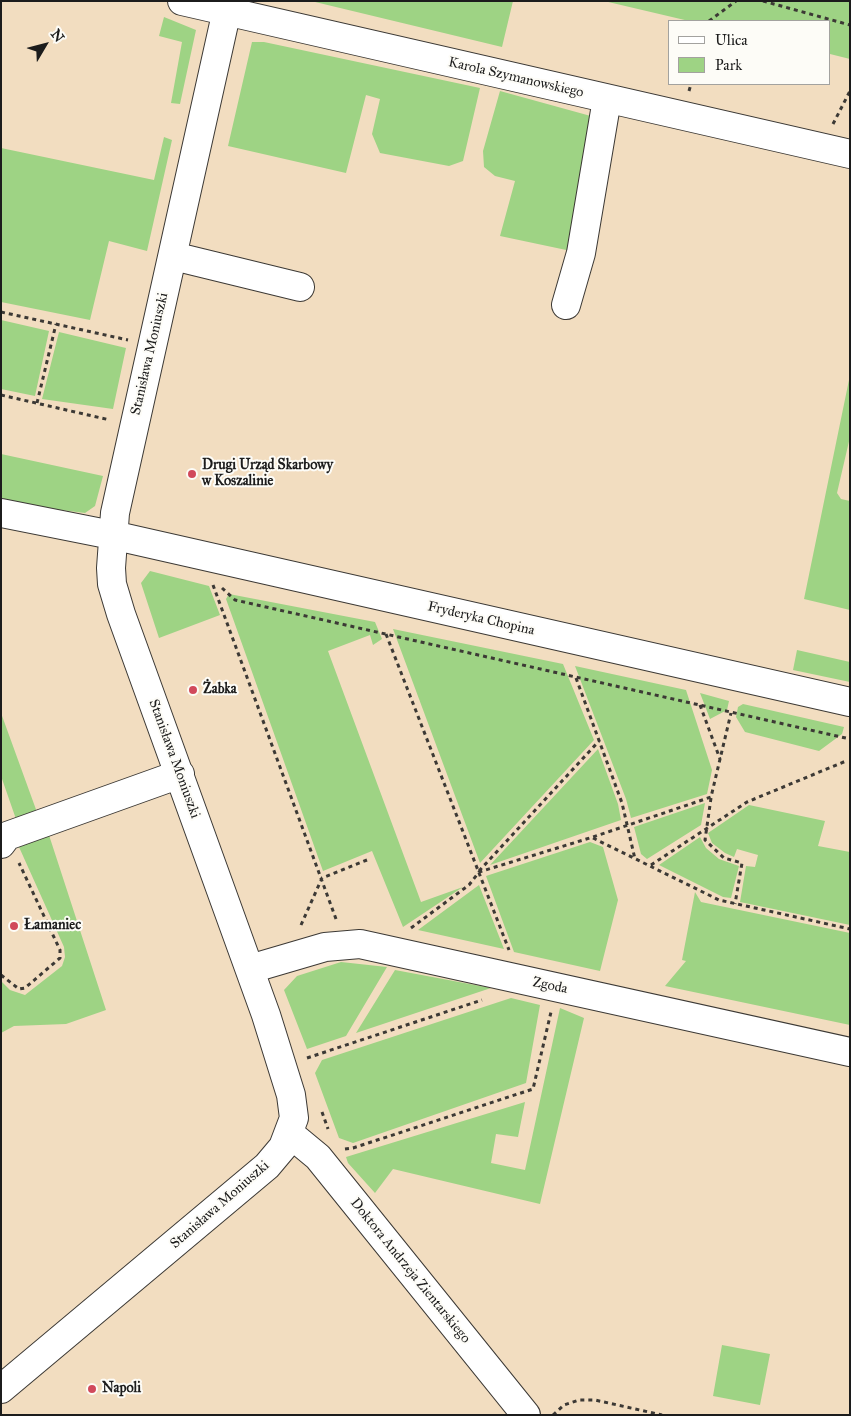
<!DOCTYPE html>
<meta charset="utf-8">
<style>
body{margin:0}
#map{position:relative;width:851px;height:1416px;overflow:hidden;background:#f2ddc0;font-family:"IM FELL Great Primer",serif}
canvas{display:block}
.frame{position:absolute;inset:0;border:2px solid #1c1c1c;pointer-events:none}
.legend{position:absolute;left:668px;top:20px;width:162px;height:65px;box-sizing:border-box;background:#fdfcf7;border:1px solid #a3a29f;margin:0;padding:6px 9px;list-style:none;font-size:15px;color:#1c1c1c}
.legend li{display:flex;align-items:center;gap:10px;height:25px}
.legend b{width:25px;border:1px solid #a3a29f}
.north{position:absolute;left:20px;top:20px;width:50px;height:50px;-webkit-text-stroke:4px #fdfcf7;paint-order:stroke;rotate:53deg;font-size:14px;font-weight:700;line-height:20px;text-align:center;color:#1c1c1c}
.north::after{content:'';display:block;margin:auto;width:18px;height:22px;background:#1c1c1c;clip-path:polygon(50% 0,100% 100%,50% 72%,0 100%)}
</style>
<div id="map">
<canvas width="851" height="1416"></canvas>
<div class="frame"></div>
<ul class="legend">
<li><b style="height:6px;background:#fff"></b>Ulica</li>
<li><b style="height:14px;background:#9ed384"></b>Park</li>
</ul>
<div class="north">N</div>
</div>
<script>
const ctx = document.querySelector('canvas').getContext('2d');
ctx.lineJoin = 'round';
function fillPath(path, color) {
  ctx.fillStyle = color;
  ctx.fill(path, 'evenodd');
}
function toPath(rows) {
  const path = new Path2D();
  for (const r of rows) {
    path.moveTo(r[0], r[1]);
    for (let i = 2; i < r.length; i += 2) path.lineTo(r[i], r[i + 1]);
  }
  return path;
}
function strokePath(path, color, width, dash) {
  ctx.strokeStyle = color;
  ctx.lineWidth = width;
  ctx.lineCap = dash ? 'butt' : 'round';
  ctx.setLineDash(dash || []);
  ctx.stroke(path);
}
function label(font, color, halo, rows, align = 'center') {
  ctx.font = font + ' "IM FELL Great Primer",serif';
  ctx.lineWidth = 4;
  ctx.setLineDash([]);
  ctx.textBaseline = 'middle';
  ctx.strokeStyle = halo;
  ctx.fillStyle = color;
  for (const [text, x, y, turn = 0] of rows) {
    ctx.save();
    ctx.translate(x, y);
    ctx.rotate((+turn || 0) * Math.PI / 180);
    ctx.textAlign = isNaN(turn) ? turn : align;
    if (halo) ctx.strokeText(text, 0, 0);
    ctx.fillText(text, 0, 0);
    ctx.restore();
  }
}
fillPath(toPath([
 [311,1,513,1,502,47],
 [604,1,850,1,850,59,830,54,830,21,689,21],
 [164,17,196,30,180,104,171,103,182,42,159,36],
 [252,42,264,42,480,88,463,161,449,166,380,153,372,134,380,99,366,95,346,173,228,146],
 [500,91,598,118,571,251,500,236,515,181,495,176,484,167,483,151],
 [164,137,172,140,147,251,109,241,90,320,1,302,1,148,154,180],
 [1,320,49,331,35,396,1,389],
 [59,332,126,348,113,409,42,399],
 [850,375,850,437,837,493,841,499,850,501,850,610,804,599],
 [1,454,103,476,95,506,85,513,61,510,56,515,1,500],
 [150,571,209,586,220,615,159,638,141,583],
 [229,594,375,622,382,639,373,645,370,635,328,651,421,902,463,887,403,927,372,851,323,871,226,599],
 [393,629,563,664,594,740,480,863],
 [797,650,850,662,850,682,793,670],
 [575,666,686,690,712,770,707,794,631,818,626,799],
 [700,693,729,701,727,710,710,719],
 [743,704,844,727,842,734,819,751,745,732,736,717,738,707],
 [1,713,38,815,17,822,1,776],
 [598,749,618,804,621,820,490,865],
 [705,803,701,825,647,859,641,854,634,827],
 [749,805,825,821,818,846,850,852,850,925,740,902,746,866,755,867,758,855,737,849,734,857,725,853,712,843,708,833],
 [48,832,106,1010,66,1024,14,1026,1,1033,1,981,10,990,25,995,62,966,65,957,64,947,19,847,33,835],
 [700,837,706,848,719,859,739,866,731,898,723,897,659,865],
 [590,842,603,847,618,900,600,971,514,952,486,876],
 [479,885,504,949,418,930],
 [695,892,701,902,850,933,850,1025,665,986,686,961,682,960],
 [341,962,387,967,346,1036,307,1049,284,990,297,976],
 [395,970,491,988,356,1033],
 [511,998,540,1005,526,1083,353,1143,339,1138,315,1073,322,1060],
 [560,1008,584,1018,540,1204,393,1169,375,1193,348,1163,346,1157,525,1102,518,1137,496,1134,491,1163,525,1170],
 [722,1345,770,1354,760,1405,713,1396]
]), '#9ed384');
const minor = toPath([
 [182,1,850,154],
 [173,256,300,287],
 [566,305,581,253,607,99],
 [1,513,112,535,850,702],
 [1,844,7,836,180,774],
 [250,969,325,947,360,944,850,1052],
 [289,1133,318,1157,526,1415],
 [1,1389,267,1166,283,1147,294,1118,291,1095,266,1015,121,614,112,584,111,568,115,513,229,1]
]);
strokePath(minor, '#3c3935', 30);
strokePath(toPath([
 [763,1,850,25],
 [709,21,736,1],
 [689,91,691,84],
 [833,124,850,91],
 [1,312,128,340],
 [1,395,110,420],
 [37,403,56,324],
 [213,585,336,919],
 [222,588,235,600,850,739],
 [386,634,509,950],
 [576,678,622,803,635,859],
 [700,705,720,759],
 [711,798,705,840,724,858,742,863,735,904],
 [593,838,719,900,850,929],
 [651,865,747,802,846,761],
 [479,871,599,741],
 [301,925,322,878,367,860],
 [411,928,469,885,479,872,593,837,711,797,731,713],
 [1,975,19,989,25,988,60,958,60,950,19,863],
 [307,1058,482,1000],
 [322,1112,328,1129],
 [345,1149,353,1148,533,1089,551,1012],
 [553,1415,564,1405,579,1400,595,1400,662,1415]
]), '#3c3935', 3, [4, 4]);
strokePath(minor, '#fff', 28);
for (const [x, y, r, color] of [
 [192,474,5,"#d1495b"],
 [193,690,5,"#d1495b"],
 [14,926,5,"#d1495b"],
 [92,1389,5,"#d1495b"]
]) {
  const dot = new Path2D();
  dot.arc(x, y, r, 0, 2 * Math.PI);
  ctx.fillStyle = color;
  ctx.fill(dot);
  strokePath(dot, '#fdfcf7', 2);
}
label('14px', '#1c1c1c', '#fdfcf7', [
 ["Karola Szymanowskiego",516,78,13],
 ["Stanisława Moniuszki",150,354,-77],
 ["Fryderyka Chopina",481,619,13],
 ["Stanisława Moniuszki",174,759,70],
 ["Zgoda",550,986,12],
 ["Stanisława Moniuszki",220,1205,-41],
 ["Doktora Andrzeja Zientarskiego",410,1271,51]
]);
label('bold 14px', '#1c1c1c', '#fdfcf7', [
 ["Drugi Urząd Skarbowy",202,466],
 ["w Koszalinie",202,482],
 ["Żabka",203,690],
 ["Łamaniec",24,926],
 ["Napoli",102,1389]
], 'left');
</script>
